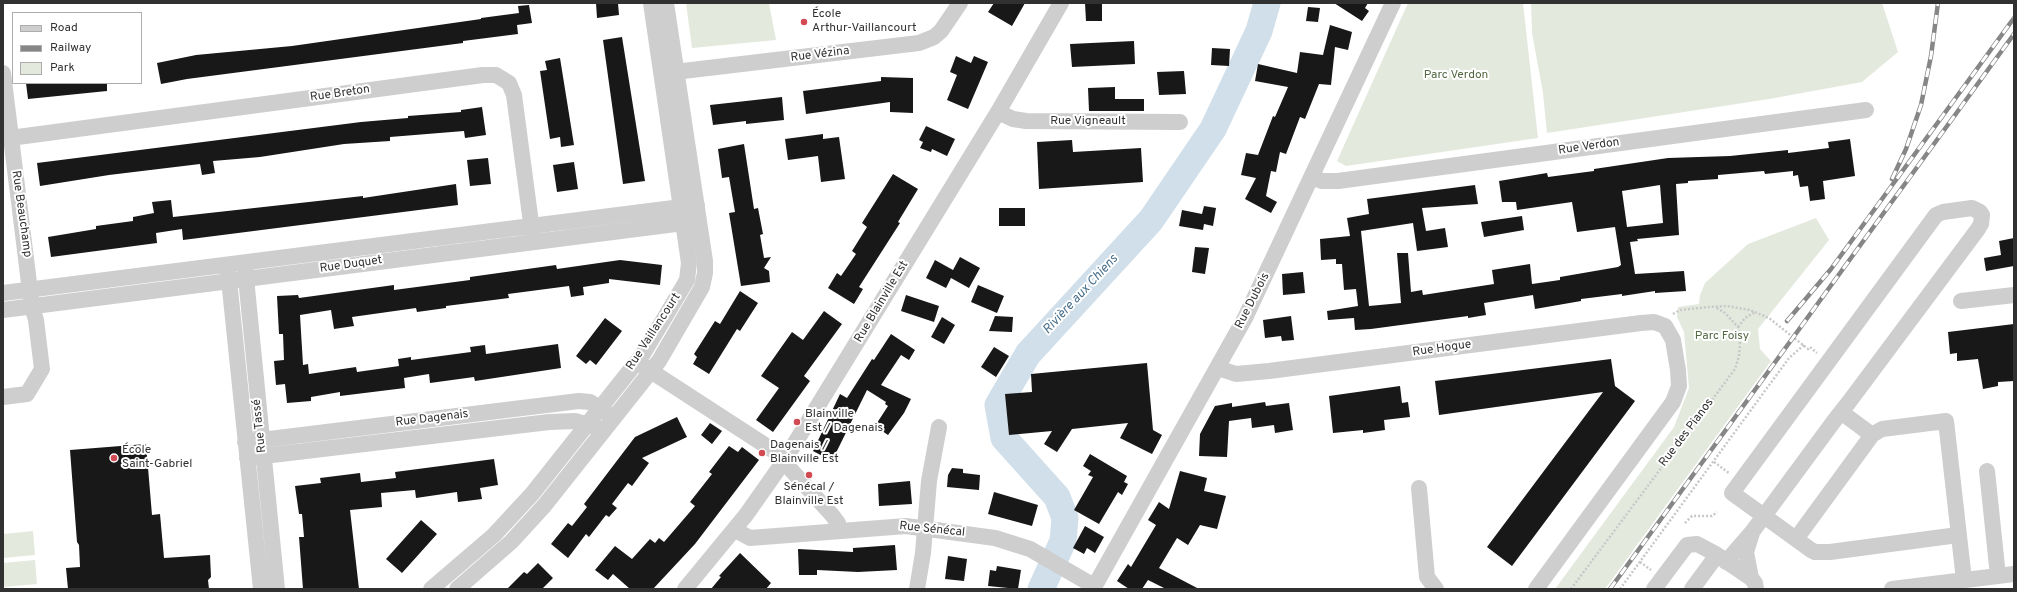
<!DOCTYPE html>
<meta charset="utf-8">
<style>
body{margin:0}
#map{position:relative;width:2017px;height:592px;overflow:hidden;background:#fff;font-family:Overpass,sans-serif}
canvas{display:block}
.frame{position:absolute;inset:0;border:4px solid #313131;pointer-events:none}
.legend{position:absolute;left:12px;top:12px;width:130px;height:72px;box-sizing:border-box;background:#fff;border:1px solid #adadad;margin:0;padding:5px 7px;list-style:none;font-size:12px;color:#313131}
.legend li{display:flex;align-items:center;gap:8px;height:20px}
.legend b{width:20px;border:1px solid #adadad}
</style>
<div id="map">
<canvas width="2017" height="592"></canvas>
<div class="frame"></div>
<ul class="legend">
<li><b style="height:5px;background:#cecece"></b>Road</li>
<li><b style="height:5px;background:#868686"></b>Railway</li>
<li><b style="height:11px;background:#e4e9de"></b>Park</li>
</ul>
</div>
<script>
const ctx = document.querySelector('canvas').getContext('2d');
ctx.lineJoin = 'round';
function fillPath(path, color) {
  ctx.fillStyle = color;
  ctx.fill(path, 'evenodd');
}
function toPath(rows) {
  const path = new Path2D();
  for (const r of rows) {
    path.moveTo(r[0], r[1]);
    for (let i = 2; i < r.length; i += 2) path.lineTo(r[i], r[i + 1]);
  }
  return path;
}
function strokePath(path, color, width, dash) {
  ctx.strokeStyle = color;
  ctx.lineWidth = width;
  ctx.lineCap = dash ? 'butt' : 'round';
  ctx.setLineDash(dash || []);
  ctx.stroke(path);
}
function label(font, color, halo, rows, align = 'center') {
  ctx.font = font + ' Overpass,sans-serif';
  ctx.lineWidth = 4;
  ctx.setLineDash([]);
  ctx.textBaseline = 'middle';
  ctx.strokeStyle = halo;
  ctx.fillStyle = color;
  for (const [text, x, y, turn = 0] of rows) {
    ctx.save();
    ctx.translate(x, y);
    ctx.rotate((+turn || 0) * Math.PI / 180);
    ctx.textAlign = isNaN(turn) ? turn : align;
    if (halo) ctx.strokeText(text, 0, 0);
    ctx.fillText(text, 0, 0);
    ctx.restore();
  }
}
fillPath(toPath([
 [686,3,769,3,776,40,692,48],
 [1408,3,1523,3,1538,138,1346,166,1337,161],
 [1531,3,1882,3,1898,52,1862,82,1769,99,1547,133,1543,93,1532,33],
 [1816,218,1829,240,1758,329,1760,349,1771,361,1605,589,1555,589,1674,427,1689,388,1684,332,1677,317,1678,307,1699,304,1700,295,1705,283,1748,244],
 [33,531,35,555,3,558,3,534],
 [35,560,37,584,3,587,3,563]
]), '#e4e9de');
strokePath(toPath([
 [1041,589,1063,541,1065,518,1057,497,1004,438,998,405,1028,354,1151,220,1213,129,1259,31,1267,3]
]), '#d0dfea', 27);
fillPath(toPath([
 [596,3,618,3,619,15,597,18],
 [994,3,1025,3,1012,26,988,12],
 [1085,3,1102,3,1102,21,1086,21],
 [1334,3,1368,3,1365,8,1369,11,1362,21],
 [529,5,532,23,517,25,518,34,463,41,463,43,187,79,161,84,157,63,196,55,292,46,481,19,481,18,519,13,518,6],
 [1308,7,1320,8,1318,22,1306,21],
 [1330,25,1352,32,1348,50,1335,47,1331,85,1319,84,1305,119,1300,117,1286,154,1280,152,1276,172,1271,171,1266,196,1277,202,1271,213,1245,199,1256,178,1241,175,1246,153,1258,155,1273,116,1275,117,1288,87,1255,81,1258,64,1297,73,1300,52,1323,55],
 [622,37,645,181,623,184,603,40],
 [1134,41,1135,64,1072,67,1070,44],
 [1212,48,1230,49,1229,66,1211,65],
 [956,56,971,63,974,56,988,62,968,109,947,100,957,75,950,72],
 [560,58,574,145,561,147,560,137,550,139,540,71,547,70,545,61],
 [1184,71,1186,94,1159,95,1157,72],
 [881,77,913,78,913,113,890,112,890,102,806,114,803,91,881,81],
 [26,83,107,83,107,91,28,99],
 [1115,87,1115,99,1144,99,1144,111,1089,111,1088,88],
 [782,97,784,120,746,124,746,121,713,125,710,105],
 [482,107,486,135,465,138,464,131,390,137,390,141,344,144,260,157,213,161,215,173,202,175,200,164,109,175,40,186,37,163,361,122,408,118,408,116,461,112,461,110],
 [926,126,955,139,947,156,932,149,931,152,920,148,923,142,919,140],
 [823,134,823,139,839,137,845,179,821,182,818,156,788,160,785,139],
 [1850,139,1855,176,1823,181,1825,199,1810,201,1808,186,1800,187,1798,175,1793,176,1793,171,1765,174,1764,171,1718,175,1718,179,1688,181,1688,183,1676,184,1679,235,1637,239,1638,241,1630,242,1635,274,1684,271,1686,291,1655,293,1655,291,1622,296,1622,294,1581,299,1581,301,1535,309,1533,295,1484,303,1486,315,1468,318,1468,316,1371,329,1355,330,1354,318,1328,320,1327,311,1358,306,1356,289,1344,290,1342,264,1336,264,1336,259,1321,260,1320,239,1350,236,1347,218,1369,214,1367,199,1475,185,1478,204,1422,208,1426,231,1445,228,1448,247,1417,251,1413,223,1361,231,1369,306,1401,303,1397,253,1408,253,1411,292,1422,290,1423,295,1494,284,1492,270,1530,264,1532,284,1560,280,1560,277,1618,267,1621,265,1615,227,1577,232,1572,202,1517,210,1516,202,1502,202,1499,181,1547,173,1548,177,1594,171,1594,169,1668,158,1730,156,1788,150,1788,153,1829,148,1828,142],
 [1660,185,1663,223,1627,227,1622,191],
 [1072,140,1073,152,1141,148,1143,182,1039,189,1037,142],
 [744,144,754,209,758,208,763,234,760,235,764,258,771,257,764,268,769,271,770,282,741,286,729,213,735,212,729,177,722,178,718,149],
 [488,158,491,184,470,186,467,160],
 [574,162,578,189,557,192,553,165],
 [893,174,918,189,898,222,900,223,859,287,863,289,854,304,828,288,837,273,841,276,856,254,852,251,867,227,862,223],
 [456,184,458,205,183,240,182,229,156,233,157,243,51,257,48,237,96,229,96,226,133,221,133,217,154,213,152,202,171,200,173,217,363,196,363,198],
 [1204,206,1216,208,1213,226,1204,224,1203,230,1179,226,1182,210,1202,214],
 [999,208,1025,208,1025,226,999,226],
 [1522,216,1524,230,1484,237,1481,222],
 [2014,238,2014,266,1986,271,1984,258,2001,255,1999,241],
 [1195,247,1209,248,1205,274,1192,272],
 [960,257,980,268,969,288,951,278,946,288,926,278,935,260,953,270],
 [620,260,662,265,660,285,609,279,609,283,583,287,584,295,571,297,569,286,508,294,509,298,446,306,446,308,417,312,416,308,352,317,354,326,334,329,331,310,300,315,303,365,308,364,309,374,356,367,357,372,399,366,398,359,411,357,411,360,471,352,470,347,485,345,486,354,558,344,561,368,475,381,474,377,430,383,429,374,404,378,405,388,340,396,340,392,311,397,311,401,287,403,285,384,276,385,274,361,284,360,283,334,279,334,277,296,298,295,299,298,394,285,394,290,470,280,470,277,556,265,557,269],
 [1303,272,1305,293,1283,295,1282,274],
 [978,285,1004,296,997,313,971,302],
 [740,291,758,303,740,331,737,329,709,374,693,364,697,357,694,354,715,321,720,324],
 [906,295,939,306,934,322,901,311],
 [824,311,842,324,804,376,810,381,773,432,756,420,779,388,761,376,792,332,803,340],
 [995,316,1013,317,1012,332,989,331],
 [1291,316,1294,340,1282,341,1281,336,1265,338,1263,320],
 [942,317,955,325,944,344,931,337],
 [605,318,622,331,596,365,590,360,586,364,576,356],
 [2014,324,2014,381,1998,382,1998,386,1983,389,1978,359,1957,361,1957,353,1950,354,1948,332],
 [891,334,915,350,909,360,901,355,881,385,911,399,904,413,888,435,875,426,888,406,885,404,886,402,867,390,832,461,813,451,840,394,847,398,872,359,874,360],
 [994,347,1009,356,996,377,981,367],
 [1611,359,1615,386,1635,401,1512,566,1487,547,1603,392,1439,415,1435,381],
 [1147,363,1153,430,1162,435,1152,454,1120,438,1128,423,1072,429,1057,452,1044,444,1052,431,1009,435,1005,394,1032,392,1031,374],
 [1400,386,1402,403,1408,402,1410,417,1384,420,1385,430,1363,433,1363,430,1333,433,1329,396],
 [1265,402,1266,406,1289,403,1293,430,1275,433,1274,425,1252,428,1251,418,1229,421,1227,457,1199,456,1200,434,1215,406,1232,403,1232,407],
 [677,417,687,437,642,458,649,463,632,486,628,483,612,504,617,508,609,517,606,515,589,537,586,534,568,558,551,544,568,523,572,526,587,507,584,504,635,437],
 [710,423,722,431,712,444,701,435],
 [146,444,152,515,160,514,164,558,210,555,211,577,208,580,209,589,68,589,66,568,80,567,79,545,77,542,70,450],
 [729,446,738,452,742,447,759,460,695,544,653,589,630,589,613,574,608,580,595,570,615,546,632,559,650,539,655,543,659,538,664,542,695,506,690,502,712,474,709,472],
 [1090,454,1127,476,1124,482,1128,484,1122,495,1118,492,1099,524,1074,510,1093,477,1088,475,1091,471,1083,466],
 [494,459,498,485,480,488,482,499,458,502,457,492,416,498,415,490,381,493,382,507,350,510,359,589,303,589,299,537,304,537,302,514,299,514,295,486,321,483,320,478,360,473,361,482,396,478,395,472],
 [952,468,963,469,963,473,980,475,979,490,947,487,948,475],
 [1180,471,1207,478,1204,491,1226,496,1217,529,1200,525,1188,545,1177,538,1159,568,1199,589,1166,589,1148,580,1142,589,1129,589,1117,581,1128,564,1131,567,1156,525,1148,520,1159,502,1169,509],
 [910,481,912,504,879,506,878,484],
 [994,492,1038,505,1032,526,988,514],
 [421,520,437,534,402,573,386,559],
 [1085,526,1104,537,1095,553,1087,548,1084,554,1073,548],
 [895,545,897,570,858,572,817,570,817,575,799,575,798,549,853,552,853,548],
 [740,553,771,583,766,589,711,589,721,577,719,576],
 [948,556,967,559,964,581,945,579],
 [538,563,553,578,542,589,507,589,524,572,527,574],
 [997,566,1021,570,1018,589,988,586,990,570,996,571]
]), '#181818');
strokePath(toPath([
 [1673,314,1680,310,1709,307,1727,306,1750,310,1769,318,1808,349,1810,347,1817,353],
 [1738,327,1745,318,1755,312],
 [1714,462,1729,473],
 [1685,523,1692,516,1712,516,1717,512],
 [1640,562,1651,570],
 [1571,589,1735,369,1739,356,1740,345,1738,327,1725,313,1715,307],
 [1620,589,1789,358,1804,345]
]), '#c8c8c8', 2.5, [2, 2]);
strokePath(toPath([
 [3,73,32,307,36,320,42,369,27,394,3,397],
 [666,73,919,43,934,37,941,31,960,3],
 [998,112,1013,119,1026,121,1180,122],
 [10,138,483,75,496,75,509,83,514,95,533,238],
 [1312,177,1322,181,1338,181,1866,110],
 [245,268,277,589],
 [228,270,261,589],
 [3,293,697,205],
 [1961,301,2014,295],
 [3,310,699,221],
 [643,366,774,451,832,515,838,523,838,531],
 [1218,368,1236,374,1269,371,1641,323,1654,322,1665,326,1673,340,1678,370,1679,386,1673,402,1536,589],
 [1872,435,1882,429,1946,421,1964,580],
 [245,442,579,401,590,402,608,414],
 [247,458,549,422,575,421,596,427],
 [1987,471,1998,576],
 [1419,488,1427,577,1436,589],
 [735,530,750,538,906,526,995,538,1030,549,1094,586],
 [1796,539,1872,435,1841,412],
 [1726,562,1752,532,1764,516,1834,421,1849,402,1978,229,1981,224,1982,215,1980,212,1972,208,1943,212,1936,215,1732,493,1764,516,1811,550,1815,552,1830,552,1958,535],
 [1751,578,1746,552,1752,533],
 [431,589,494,535,532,494,643,354,687,280,689,263,651,3],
 [457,589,511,542,544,506,659,361,702,287,705,273,705,261,666,3],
 [685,589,746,515,784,461,998,112,1061,3],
 [917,589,923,553,929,481,939,427],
 [1093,589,1245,318,1393,3],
 [1654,589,1687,545,1697,544,1714,553,1751,578,1755,583,1756,589],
 [1692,589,1717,555],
 [1892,589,2014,574]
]), '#cecece', 16);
const rail = toPath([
 [1892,179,1906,149,1921,105,1931,56,1938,3],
 [1787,321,1831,269,2014,18],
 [1610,589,2014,34]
]);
strokePath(rail, '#868686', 4.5);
strokePath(rail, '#fff', 3, [9]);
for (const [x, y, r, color] of [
 [804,22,4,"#d24a52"],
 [797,422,4,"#d24a52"],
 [762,453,4,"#d24a52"],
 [114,458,4,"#d24a52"],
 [809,475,4,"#d24a52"]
]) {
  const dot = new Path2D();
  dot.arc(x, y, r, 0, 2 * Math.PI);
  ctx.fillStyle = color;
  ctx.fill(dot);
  strokePath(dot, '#fff', 1.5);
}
label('12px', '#313131', '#fff', [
 ["École",812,15],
 ["Arthur-Vaillancourt",812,29],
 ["Blainville",805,415],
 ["Est / Dagenais",805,429],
 ["Dagenais /",770,446],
 ["Blainville Est",770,460],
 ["École",122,451],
 ["Saint-Gabriel",122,465],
 ["Sénécal /",809,488,"center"],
 ["Blainville Est",809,502,"center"]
], 'left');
label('12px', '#313131', '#fff', [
 ["Rue Vézina",820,55,-7],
 ["Rue Breton",340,94,-8],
 ["Rue Vigneault",1088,122],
 ["Rue Verdon",1589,147,-8],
 ["Rue Beauchamp",21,214,82],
 ["Rue Duquet",351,265,-8],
 ["Rue Dubois",1253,301,-63],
 ["Rue Blainville Est",882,302,-59],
 ["Rue Vaillancourt",654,332,-57],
 ["Rue Hogue",1442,349,-8],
 ["Rue Dagenais",432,419,-7],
 ["Rue Tassé",260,426,-96],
 ["Rue des Pianos",1687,433,-53],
 ["Rue Sénécal",932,530,6]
]);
label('12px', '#546943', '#fff', [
 ["Parc Verdon",1456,76],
 ["Parc Foisy",1722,337]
]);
label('italic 13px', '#48708b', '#fff', [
 ["Rivière aux Chiens",1081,295,-47]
]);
</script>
